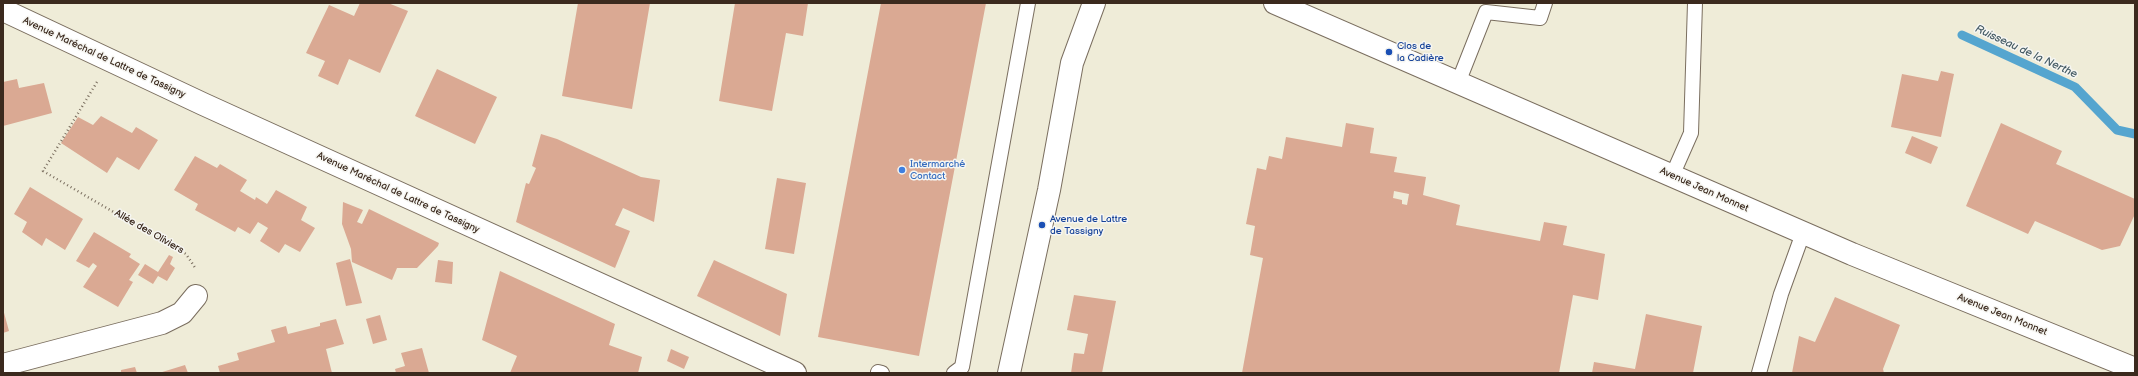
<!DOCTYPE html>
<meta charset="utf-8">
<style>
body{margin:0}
#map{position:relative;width:2138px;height:376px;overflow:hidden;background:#efecd8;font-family:"Balsamiq Sans",sans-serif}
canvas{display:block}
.frame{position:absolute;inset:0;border:4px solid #3b2a1e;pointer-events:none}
</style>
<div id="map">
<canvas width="2138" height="376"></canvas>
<div class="frame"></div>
</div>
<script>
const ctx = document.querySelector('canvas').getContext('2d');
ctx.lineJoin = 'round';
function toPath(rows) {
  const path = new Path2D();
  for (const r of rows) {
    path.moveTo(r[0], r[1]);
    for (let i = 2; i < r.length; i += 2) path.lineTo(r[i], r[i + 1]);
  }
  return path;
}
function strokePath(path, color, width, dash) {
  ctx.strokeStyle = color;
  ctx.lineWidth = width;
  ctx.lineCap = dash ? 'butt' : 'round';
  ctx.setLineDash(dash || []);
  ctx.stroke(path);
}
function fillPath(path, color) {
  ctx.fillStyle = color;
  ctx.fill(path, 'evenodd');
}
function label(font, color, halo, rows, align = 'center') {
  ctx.font = font + ' "Balsamiq Sans",sans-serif';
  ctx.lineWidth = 3;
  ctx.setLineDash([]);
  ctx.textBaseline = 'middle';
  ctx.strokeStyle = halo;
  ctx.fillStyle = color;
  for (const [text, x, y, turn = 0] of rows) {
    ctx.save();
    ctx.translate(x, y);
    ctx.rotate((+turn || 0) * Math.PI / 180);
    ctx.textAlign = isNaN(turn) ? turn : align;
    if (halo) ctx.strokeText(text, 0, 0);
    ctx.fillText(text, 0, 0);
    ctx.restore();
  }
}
strokePath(toPath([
 [1962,35,2075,87,2117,130,2135,134]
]), '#55a5cf', 9);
fillPath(toPath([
 [360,3,388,3,408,11,380,73,349,59,338,85,318,76,325,61,306,53,329,5,354,16],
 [578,3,650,3,632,109,562,96],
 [735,3,808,3,803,36,786,33,772,111,719,101],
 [881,3,986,3,919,356,818,337],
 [437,69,497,97,475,144,415,116],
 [1941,71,1954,74,1941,137,1891,127,1902,74,1938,81],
 [17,79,19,88,44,83,52,113,3,126,3,82],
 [101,116,132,133,136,127,158,140,139,170,117,157,107,173,61,143,78,117,93,125],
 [1346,123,1374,128,1370,153,1397,157,1394,172,1426,177,1423,195,1460,205,1456,225,1540,241,1544,222,1567,226,1563,245,1605,254,1598,300,1573,295,1559,373,1242,373,1263,258,1250,255,1255,226,1246,224,1257,168,1266,170,1269,156,1282,159,1286,137,1342,147],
 [1394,191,1409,194,1407,205,1402,204,1402,200,1393,198],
 [2001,123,2062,151,2056,164,2135,199,2135,214,2120,246,2102,250,2035,221,2028,234,1966,206],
 [541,134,557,139,641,177,660,180,654,222,623,208,615,225,630,231,615,268,516,222,526,183,529,184,536,168,532,166],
 [1912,136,1938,147,1931,164,1905,153],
 [195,156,217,168,220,164,247,180,240,191,255,200,256,197,267,204,276,190,307,207,301,220,315,228,300,252,285,244,279,253,260,241,268,228,258,222,250,234,238,227,235,232,195,210,198,204,174,190],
 [777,178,806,183,794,254,765,249],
 [30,187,83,219,65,250,46,238,42,246,22,232,27,222,14,214],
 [343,202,363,210,357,222,362,224,369,209,439,243,438,246,417,268,397,268,392,280,352,262,351,249,342,224],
 [94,232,131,254,129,257,140,264,129,280,133,282,118,307,83,287,97,266,93,263,89,268,76,261],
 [169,255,173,257,170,264,175,268,167,281,158,276,153,284,138,275,145,264,158,272],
 [350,259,362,303,346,306,336,263],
 [438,260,453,262,452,284,435,282],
 [714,260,787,294,780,336,697,296],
 [500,271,615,324,609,345,642,357,638,373,510,373,517,356,482,340],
 [1074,295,1116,301,1102,373,1071,373,1074,353,1084,354,1088,334,1067,330],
 [1835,297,1900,325,1883,369,1884,373,1792,373,1799,336,1815,342],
 [3,309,9,331,3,333],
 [1646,314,1702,326,1693,373,1592,373,1594,362,1635,369],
 [380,315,387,340,373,344,366,319],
 [336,319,344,344,326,349,332,373,220,373,218,366,239,360,237,353,275,342,271,330,286,326,288,334,320,326,320,323],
 [422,348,429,373,396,373,395,369,405,366,401,353],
 [671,349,689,357,684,369,667,361],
 [185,365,188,373,159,373],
 [135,367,137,373,121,373,121,370]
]), '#daa993');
const service = toPath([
 [1458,83,1486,12,1540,18,1545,3],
 [1672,176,1691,133,1695,3],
 [878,372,882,373],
 [954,373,962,367,1028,3],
 [1759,373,1781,294,1803,233]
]);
const minor = toPath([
 [3,10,203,104,795,373],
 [3,365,162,323,182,313,196,296],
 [1009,373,1049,190,1072,63,1094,3]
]);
const tertiary = toPath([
 [1275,3,1852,254,2135,369]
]);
strokePath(service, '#7a6e5f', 16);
strokePath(minor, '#7a6e5f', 24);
strokePath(tertiary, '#7a6e5f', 24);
strokePath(toPath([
 [97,82,43,171,186,254,196,269]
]), '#7a6e5f', 2.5, [1, 3]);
strokePath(service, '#fff', 14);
strokePath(minor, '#fff', 22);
strokePath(tertiary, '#fff', 22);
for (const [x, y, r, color] of [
 [1389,52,4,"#1a4fb4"],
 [902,170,4,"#3f7fe0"],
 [1042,225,4,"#1a4fb4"]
]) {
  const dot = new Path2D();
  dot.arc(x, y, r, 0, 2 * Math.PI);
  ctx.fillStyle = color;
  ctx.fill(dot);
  strokePath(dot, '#f6f6f2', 1.5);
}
label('10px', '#164399', '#f6f6f2', [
 ["Clos de",1397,46],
 ["la Cadière",1397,58],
 ["Avenue de Lattre",1050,219],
 ["de Tassigny",1050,231]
], 'left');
label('10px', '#3b2a1e', '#f6f6f2', [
 ["Avenue Maréchal de Lattre de Tassigny",104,58,25],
 ["Avenue Jean Monnet",1704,190,24],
 ["Avenue Maréchal de Lattre de Tassigny",398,193,25],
 ["Allée des Oliviers",149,232,30],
 ["Avenue Jean Monnet",2002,315,22]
]);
label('10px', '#366cbe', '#f6f6f2', [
 ["Intermarché",910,164],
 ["Contact",910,176]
], 'left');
label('italic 11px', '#455b65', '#f6f6f2', [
 ["Ruisseau de la Nerthe",2026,52,25]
]);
</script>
